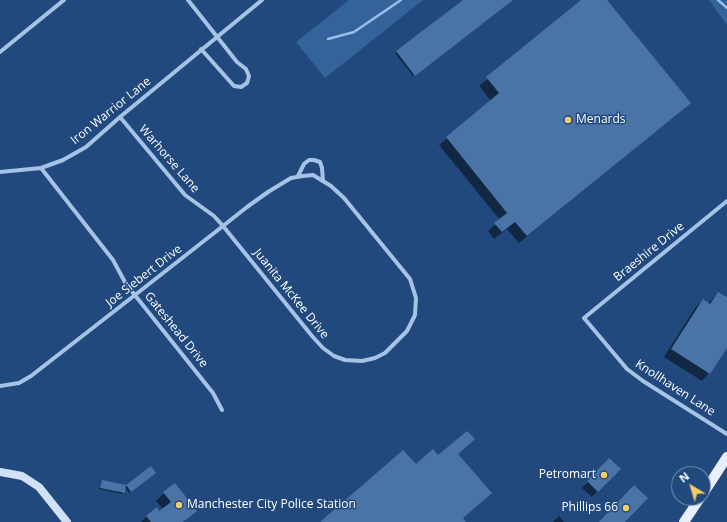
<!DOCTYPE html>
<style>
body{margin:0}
#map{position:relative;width:727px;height:522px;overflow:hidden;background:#21497e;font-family:"Open Sans",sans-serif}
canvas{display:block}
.north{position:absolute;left:671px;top:466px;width:40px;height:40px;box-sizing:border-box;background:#21497e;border:1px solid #7a92b2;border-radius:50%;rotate:322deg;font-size:11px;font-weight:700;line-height:16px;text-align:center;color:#fff}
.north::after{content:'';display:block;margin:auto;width:14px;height:18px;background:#f3cb67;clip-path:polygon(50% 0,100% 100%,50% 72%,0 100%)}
</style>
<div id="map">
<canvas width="727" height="522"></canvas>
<div class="north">N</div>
</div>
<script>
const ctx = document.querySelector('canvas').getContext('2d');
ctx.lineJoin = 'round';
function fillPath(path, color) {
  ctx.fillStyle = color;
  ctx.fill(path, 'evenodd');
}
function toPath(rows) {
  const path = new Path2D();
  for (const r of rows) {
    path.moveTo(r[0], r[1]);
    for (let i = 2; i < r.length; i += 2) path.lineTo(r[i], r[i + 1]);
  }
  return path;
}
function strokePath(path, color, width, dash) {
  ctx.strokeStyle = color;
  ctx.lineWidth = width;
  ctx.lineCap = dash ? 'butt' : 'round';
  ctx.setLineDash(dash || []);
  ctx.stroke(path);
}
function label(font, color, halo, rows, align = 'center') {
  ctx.font = font + ' "Open Sans",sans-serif';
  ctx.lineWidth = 3;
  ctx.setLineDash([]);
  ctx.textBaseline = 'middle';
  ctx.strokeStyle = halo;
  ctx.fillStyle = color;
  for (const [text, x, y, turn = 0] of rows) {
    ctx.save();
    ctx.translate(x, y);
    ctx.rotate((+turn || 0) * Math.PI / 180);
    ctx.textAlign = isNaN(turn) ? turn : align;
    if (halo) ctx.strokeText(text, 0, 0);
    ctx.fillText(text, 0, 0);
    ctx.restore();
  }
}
fillPath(toPath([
 [349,0,423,0,325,78,296,42],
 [709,0,727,0,727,25]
]), '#34639c');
fillPath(toPath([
 [464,0,512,0,413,76,395,53],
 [583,0,606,0,690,103,519,243,507,229,494,239,488,231,500,220,439,145,491,101,479,86],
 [718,293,727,299,727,346,709,373,702,381,664,357,695,308,703,300,708,304],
 [609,460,619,469,592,497,582,488],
 [151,467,153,474,129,493,125,487,122,494,99,489,102,481,127,486],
 [164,493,195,511,183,522,141,522,147,516,163,509,156,501],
 [559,516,564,522,553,522]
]), '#0007');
strokePath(toPath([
 [718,0,727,8],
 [328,39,354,32,401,0]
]), '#99bde8', 2.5);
fillPath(toPath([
 [463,0,513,0,415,76,396,51],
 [581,0,607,0,691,103,527,236,515,222,502,232,494,223,507,213,446,137,499,93,486,77],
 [718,292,727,297,727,348,710,374,671,349,703,299,710,304],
 [467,431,475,439,458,454,492,493,463,518,466,522,320,522,403,450,416,464,433,449,438,455],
 [609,458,621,469,598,492,587,481],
 [151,466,156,473,131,492,126,485],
 [102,480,126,485,125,493,100,488],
 [175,483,197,511,183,522,151,522,146,516,157,507,159,511,171,502,163,492],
 [634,485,648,498,625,522,599,522]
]), '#4a73a7');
strokePath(toPath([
 [188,0,237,62,246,69,249,76,247,83,241,87,234,86,201,49],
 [0,52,64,0],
 [41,168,113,260,126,284,213,393,222,410],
 [0,172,41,168,63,160,86,147,120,117,262,0],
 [298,176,304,164,309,160,314,160,320,162,322,168,323,181],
 [727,201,584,318,627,369,643,381,727,434],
 [0,386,19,383,31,376,135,295,223,226,247,207,268,192,291,178,303,176,313,175,331,186,344,198,410,279,416,298,415,315,407,331,385,353,375,358,362,361,345,360,334,356,323,348,312,336,223,226,214,216,185,195,120,117]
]), '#a6c3e6', 4);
strokePath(toPath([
 [0,472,22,476,39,487,67,522]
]), '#d0e0f5', 8);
strokePath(toPath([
 [703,494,727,457],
 [684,522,700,498]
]), '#e7effd', 10);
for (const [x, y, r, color] of [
 [568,120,4,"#f3cb67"],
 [604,475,4,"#f3cb67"],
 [179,505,4,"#f3cb67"],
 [626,508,4,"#f3cb67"]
]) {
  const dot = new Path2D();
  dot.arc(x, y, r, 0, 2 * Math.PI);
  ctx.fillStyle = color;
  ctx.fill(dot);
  strokePath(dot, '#21497e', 1.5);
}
label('12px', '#fff', '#21497e', [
 ["Iron Warrior Lane",111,111,-39],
 ["Warhorse Lane",169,159,49],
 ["Braeshire Drive",649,252,-39],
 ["Joe Siebert Drive",144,276,-38],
 ["Juanita McKee Drive",291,294,51],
 ["Gateshead Drive",176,330,51],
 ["Knollhaven Lane",675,388,33]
]);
label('12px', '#fff', '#21497e', [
 ["Menards",576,120],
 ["Petromart",596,475,"right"],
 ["Manchester City Police Station",187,505],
 ["Phillips 66",618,508,"right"]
], 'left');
</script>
